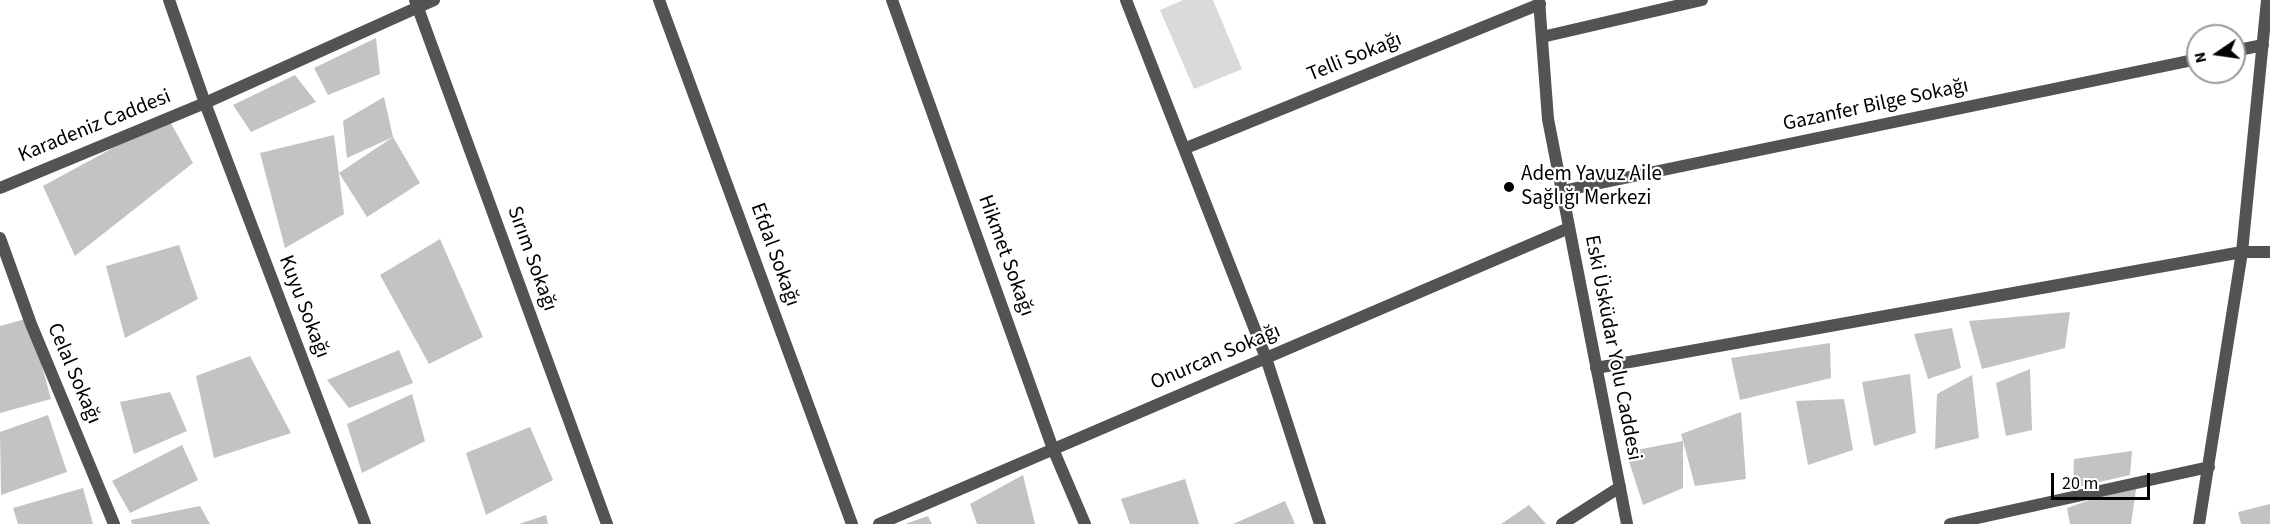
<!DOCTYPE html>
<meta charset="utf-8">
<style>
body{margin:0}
#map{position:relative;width:2270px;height:524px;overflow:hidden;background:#fff;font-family:"Source Sans 3",sans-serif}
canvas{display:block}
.north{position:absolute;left:2186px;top:24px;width:60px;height:60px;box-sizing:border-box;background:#fff;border:2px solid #999;border-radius:50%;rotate:257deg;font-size:16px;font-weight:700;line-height:24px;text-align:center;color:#000}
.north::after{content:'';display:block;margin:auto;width:21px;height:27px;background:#000;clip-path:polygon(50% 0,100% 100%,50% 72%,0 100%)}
.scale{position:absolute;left:2051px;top:473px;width:99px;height:27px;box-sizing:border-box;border:3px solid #000;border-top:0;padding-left:8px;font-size:18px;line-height:21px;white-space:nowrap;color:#000;-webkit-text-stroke:4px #fff;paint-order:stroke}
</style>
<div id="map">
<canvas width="2270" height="524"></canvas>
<div class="north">N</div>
<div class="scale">20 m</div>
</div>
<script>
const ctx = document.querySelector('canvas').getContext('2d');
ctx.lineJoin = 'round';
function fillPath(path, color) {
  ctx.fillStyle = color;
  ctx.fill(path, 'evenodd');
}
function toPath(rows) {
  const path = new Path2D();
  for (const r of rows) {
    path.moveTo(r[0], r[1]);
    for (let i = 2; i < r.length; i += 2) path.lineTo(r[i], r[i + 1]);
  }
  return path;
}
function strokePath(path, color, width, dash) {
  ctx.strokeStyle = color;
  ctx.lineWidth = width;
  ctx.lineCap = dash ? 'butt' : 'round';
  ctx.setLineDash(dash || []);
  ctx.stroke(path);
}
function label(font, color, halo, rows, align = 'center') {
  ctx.font = font + ' "Source Sans 3",sans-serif';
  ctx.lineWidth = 4.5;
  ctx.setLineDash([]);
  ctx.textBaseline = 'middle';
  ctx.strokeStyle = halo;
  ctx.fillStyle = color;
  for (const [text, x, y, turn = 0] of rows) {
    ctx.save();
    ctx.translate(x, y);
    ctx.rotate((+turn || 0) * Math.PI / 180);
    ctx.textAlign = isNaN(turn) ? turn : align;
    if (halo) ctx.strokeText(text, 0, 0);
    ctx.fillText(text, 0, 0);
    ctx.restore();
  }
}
fillPath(toPath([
 [1183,0,1213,0,1242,69,1194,89,1160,10]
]), '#dadada');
fillPath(toPath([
 [376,38,380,74,328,95,314,68],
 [295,75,316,102,251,132,233,105],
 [384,97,393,137,420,183,367,217,339,173,393,137,347,158,343,121],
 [168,118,193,163,75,256,43,186],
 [334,135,344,214,285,248,260,153],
 [440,239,483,337,429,364,380,275],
 [179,245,198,299,125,338,106,266],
 [2070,312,2065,348,1982,369,1969,321],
 [29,318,51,399,0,413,0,326],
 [1952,328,1961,368,1928,379,1914,334],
 [1830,343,1831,378,1740,400,1731,358],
 [399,350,413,383,349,408,327,380],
 [250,356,291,433,214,458,196,376],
 [2030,369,2032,430,2006,436,1996,383],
 [1910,374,1916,433,1874,446,1862,382],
 [1972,375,1979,438,1935,449,1937,394],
 [170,392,187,431,134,454,120,402],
 [412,394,425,441,362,473,347,424],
 [1844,399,1853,450,1808,465,1796,401],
 [1741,412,1746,479,1695,486,1683,441,1683,488,1643,505,1626,452,1683,441,1681,434],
 [48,415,67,472,1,495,0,432],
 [530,427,553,480,486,515,466,453],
 [182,445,198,480,130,513,112,481],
 [2132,451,2130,475,2073,488,2074,459],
 [1023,475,1035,524,977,524,970,504],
 [1185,479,1199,524,1130,524,1121,499],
 [2137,483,2131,524,2070,524,2067,508],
 [83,488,93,524,18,524,13,508],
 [1285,501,1295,524,1233,524],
 [2270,504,2270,524,2241,524,2238,512],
 [1529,505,1546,524,1501,524],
 [200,506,210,524,132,524,131,520],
 [546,515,548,524,519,524],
 [928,516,932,524,905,524]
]), '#c3c3c3');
strokePath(toPath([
 [169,0,205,103,365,524],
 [415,0,607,524],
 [659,0,852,524],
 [892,0,1053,449,1085,524],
 [1126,0,1266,358,1320,524],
 [1542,37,1702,0],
 [2234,51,2263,45],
 [1186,148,1540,4],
 [1562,191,2198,59],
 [0,238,31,324,114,524],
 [1596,368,2242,252,2270,252],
 [879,524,1569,228],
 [1562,524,1620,487],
 [1950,524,2209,467],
 [2199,524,2242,252,2267,0]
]), '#535353', 12);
strokePath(toPath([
 [1539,0,1548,119,1627,524],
 [0,188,205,103,434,0]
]), '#535353', 12);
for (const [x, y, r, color] of [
 [1509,187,6,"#000"]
]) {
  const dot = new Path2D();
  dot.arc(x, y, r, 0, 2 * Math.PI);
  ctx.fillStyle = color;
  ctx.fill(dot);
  strokePath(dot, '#fff', 2);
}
label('21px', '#000', '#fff', [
 ["Telli Sokağı",1355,58,-22],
 ["Gazanfer Bilge Sokağı",1876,106,-12],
 ["Karadeniz Caddesi",95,127,-22],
 ["Efdal Sokağı",774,255,70],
 ["Hikmet Sokağı",1005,256,70],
 ["Sırım Sokağı",531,259,70],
 ["Kuyu Sokağı",303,307,69],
 ["Eski Üsküdar Yolu Caddesi",1612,348,79],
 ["Onurcan Sokağı",1216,358,-23],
 ["Celal Sokağı",73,374,67]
]);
label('21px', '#000', '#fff', [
 ["Adem Yavuz Aile",1521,175],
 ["Sağlığı Merkezi",1521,199]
], 'left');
</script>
